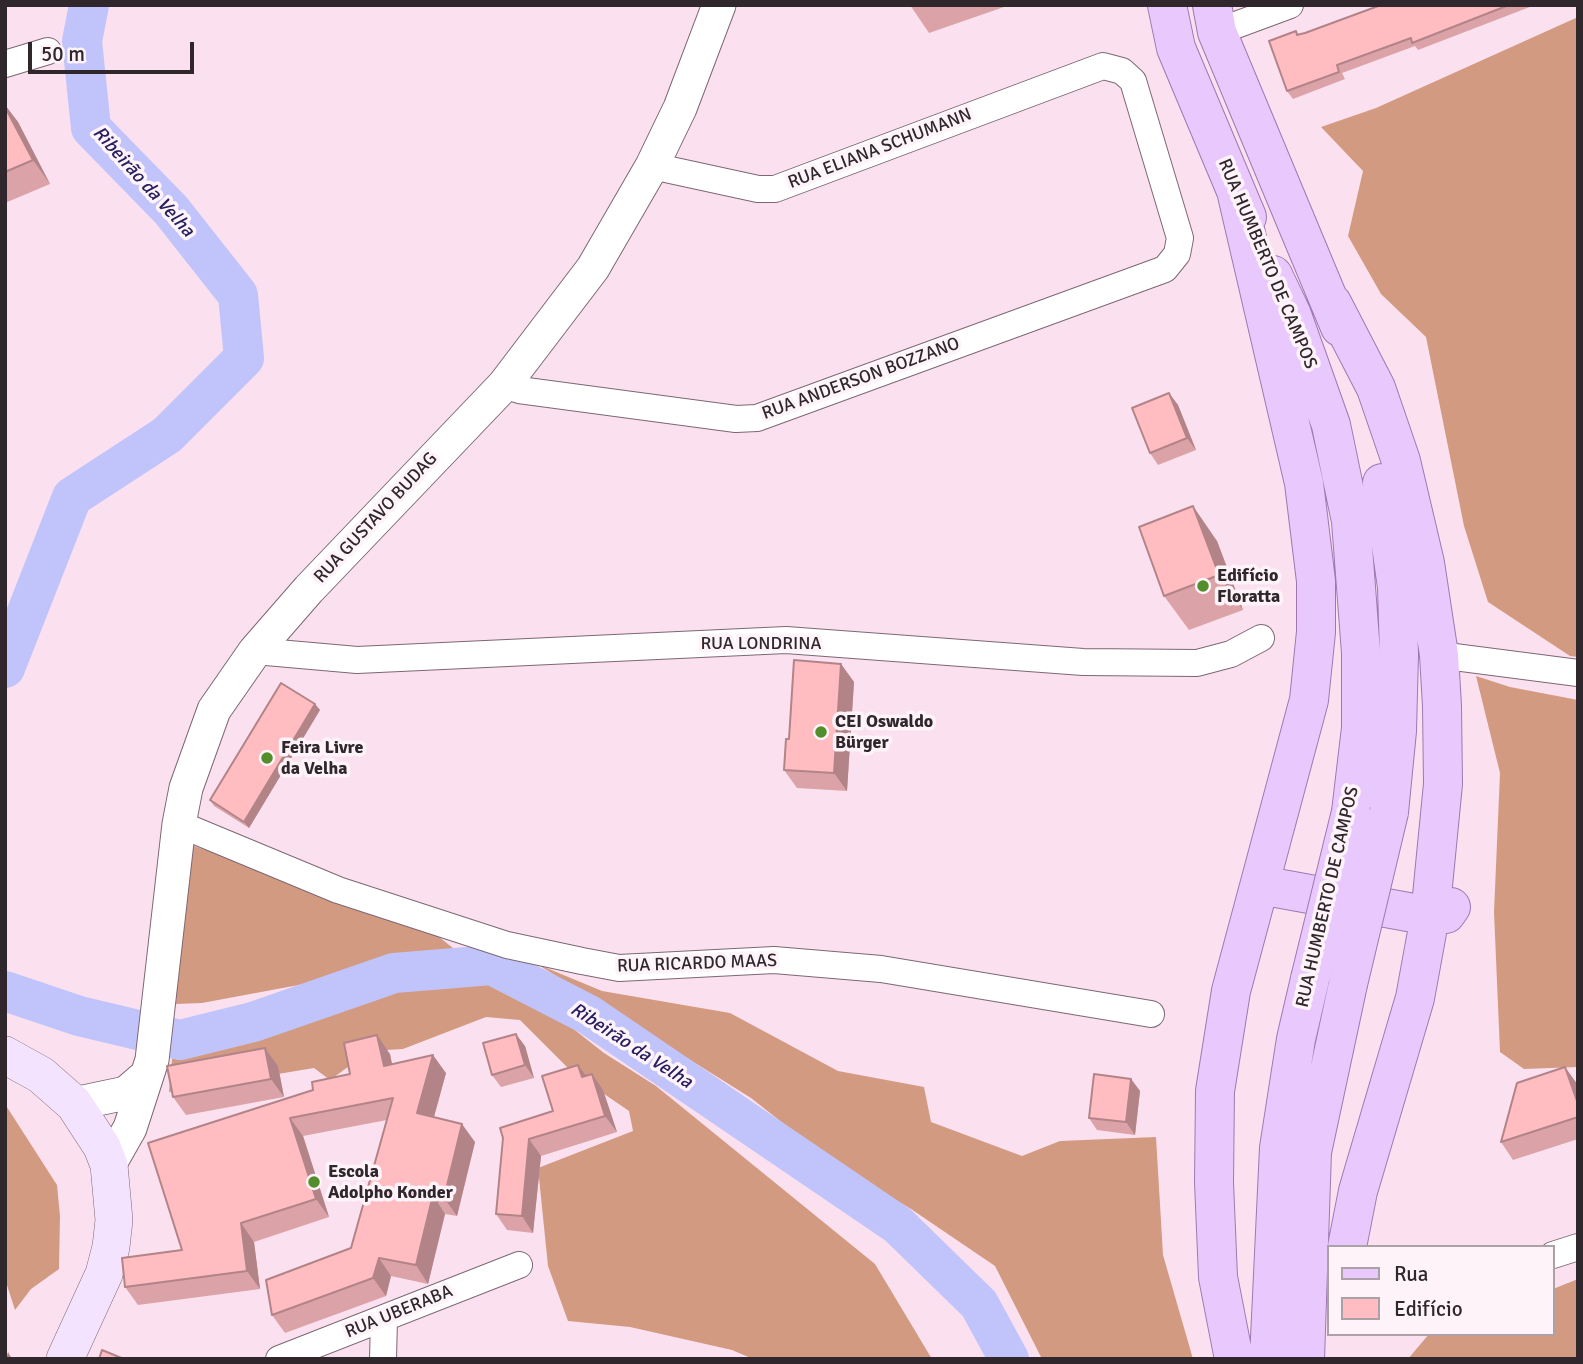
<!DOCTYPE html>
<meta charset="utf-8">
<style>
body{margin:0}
#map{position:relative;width:1583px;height:1364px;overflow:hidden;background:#fbe1ef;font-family:Signika,sans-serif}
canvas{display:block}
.frame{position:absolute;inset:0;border:7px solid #30272c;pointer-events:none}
.legend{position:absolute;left:1327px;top:1245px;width:228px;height:91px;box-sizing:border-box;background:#fef3f9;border:2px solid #aca1a7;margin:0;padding:9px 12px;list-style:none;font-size:21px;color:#30272c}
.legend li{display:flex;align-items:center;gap:14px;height:35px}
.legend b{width:35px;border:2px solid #aca1a7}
.scale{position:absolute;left:28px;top:42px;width:166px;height:32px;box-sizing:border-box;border:4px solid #30272c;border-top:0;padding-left:9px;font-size:21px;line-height:24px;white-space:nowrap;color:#30272c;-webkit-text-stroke:5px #fef3f9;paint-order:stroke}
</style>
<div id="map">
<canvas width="1583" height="1364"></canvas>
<div class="frame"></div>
<ul class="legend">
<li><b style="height:9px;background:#e9c8fd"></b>Rua</li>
<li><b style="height:19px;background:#ffbdc2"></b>Edifício</li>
</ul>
<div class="scale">50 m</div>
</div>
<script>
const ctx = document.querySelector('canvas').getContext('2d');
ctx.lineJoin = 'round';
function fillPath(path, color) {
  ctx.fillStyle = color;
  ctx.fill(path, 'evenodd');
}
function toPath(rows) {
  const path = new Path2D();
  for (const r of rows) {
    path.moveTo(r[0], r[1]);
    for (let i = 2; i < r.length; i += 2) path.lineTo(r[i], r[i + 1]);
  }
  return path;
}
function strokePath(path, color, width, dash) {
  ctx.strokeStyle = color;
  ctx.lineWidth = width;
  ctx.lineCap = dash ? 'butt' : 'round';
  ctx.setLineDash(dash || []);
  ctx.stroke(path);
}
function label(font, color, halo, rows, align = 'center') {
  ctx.font = font + ' Signika,sans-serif';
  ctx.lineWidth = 7;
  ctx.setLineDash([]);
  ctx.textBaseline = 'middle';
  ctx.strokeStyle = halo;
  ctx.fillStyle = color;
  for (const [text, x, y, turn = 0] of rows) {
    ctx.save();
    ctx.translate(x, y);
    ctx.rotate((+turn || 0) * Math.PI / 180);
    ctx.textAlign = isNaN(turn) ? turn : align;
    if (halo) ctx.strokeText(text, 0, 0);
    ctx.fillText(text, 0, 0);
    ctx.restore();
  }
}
fillPath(toPath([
 [1578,17,1578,657,1570,656,1488,602,1464,526,1426,337,1381,294,1348,236,1363,171,1321,127,1376,108],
 [1476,676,1510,687,1578,700,1577,1067,1524,1069,1500,1052,1494,912,1500,773],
 [191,845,282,876,324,899,434,933,463,956,359,966,304,984,202,1003,176,1004,180,920],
 [537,964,602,991,730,1013,838,1071,924,1087,931,1122,1022,1156,1060,1141,1156,1137,1163,1255,1193,1359,1042,1359,995,1266,911,1209,831,1161,751,1098],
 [484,973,538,1001,604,1053,656,1086,875,1264,932,1359,753,1359,732,1350,630,1327,568,1321,548,1266,538,1168,633,1131,629,1111,572,1072,520,1020,486,1017,403,1049,370,1051,330,1080,314,1068,169,1092,173,1049,287,1022,378,992],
 [5,1104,57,1185,60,1216,59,1269,31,1289,15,1310,5,1279],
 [1578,1279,1578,1359,1408,1359,1429,1334,1553,1334,1553,1289]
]), '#d39a82');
strokePath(toPath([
 [5,668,72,497,167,435,244,358,238,295,171,210,91,128,82,41,89,5],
 [5,991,79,1016,180,1040,253,1022,394,973,492,965,589,1015,898,1225,979,1304,1009,1359]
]), '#c1c4fb', 40);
const minor = toPath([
 [1217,32,1290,5],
 [5,64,48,51],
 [504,385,519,390,736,419,757,418,1165,269,1177,254,1180,238,1133,81,1122,71,1103,66,775,189,758,189,652,166],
 [255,651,357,660,786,640,1083,662,1197,663,1231,654,1261,638],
 [1439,655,1578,673],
 [179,824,338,890,507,945,582,961,619,968,774,960,881,969,1151,1014],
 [1553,1255,1578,1247],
 [279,1359,519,1265],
 [383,1359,384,1319]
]);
const tertiary = toPath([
 [74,1104,126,1093,147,1075],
 [109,1165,130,1128,152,1060,179,824,186,788,214,710,255,651,309,589,504,385,593,268,652,166,680,108,719,5]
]);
const secondary = toPath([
 [5,1055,41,1075,74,1104,102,1147,109,1165,114,1220,111,1247,104,1274,65,1359]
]);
const primary = toPath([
 [1167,5,1176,48,1247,217],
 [1212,5,1217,32,1340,327],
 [1273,275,1292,315,1331,425,1351,521,1361,653,1361,728,1351,812],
 [1332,303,1376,388,1401,461,1425,563,1439,655,1442,706,1443,784,1430,916,1415,998,1358,1191,1347,1247],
 [1382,483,1397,587,1399,655,1397,731,1389,812],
 [1260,885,1430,916,1446,914,1451,907],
 [1234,1359,1218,1277,1214,1182,1215,1091,1231,991,1309,700,1316,632,1316,581,1304,483,1237,195],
 [1269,1359,1279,1148,1296,1039,1310,979],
 [1305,1359,1312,1152,1348,984]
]);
strokePath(minor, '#7d6773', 28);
strokePath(tertiary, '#7d6773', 35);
strokePath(secondary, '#7d6773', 38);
strokePath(primary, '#9f78b3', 40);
strokePath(minor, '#fff', 26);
strokePath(tertiary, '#fff', 33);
strokePath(secondary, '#f4e3fe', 37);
strokePath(primary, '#e9c8fd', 38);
const primaryBridge = toPath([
 [1310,979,1351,812],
 [1348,984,1389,812]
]);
strokePath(primaryBridge, '#9f78b3', 40, []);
strokePath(primaryBridge, '#e9c8fd', 38);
fillPath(toPath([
 [910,5,1003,5,1004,7,929,33],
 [1381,5,1535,5,1418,50,1415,46,1342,73,1345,79,1293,99,1287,91,1296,31,1298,34,1305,33],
 [5,105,18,122,50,184,5,203],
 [1169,393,1178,405,1196,450,1158,465,1150,453],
 [1217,541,1243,610,1189,630,1164,596],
 [841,664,854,682,847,791,797,788,784,770,789,739],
 [315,704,320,710,249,828,214,806,210,800],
 [525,1046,534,1078,501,1087,492,1075],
 [265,1048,278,1066,284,1097,186,1115,173,1097],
 [390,1054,392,1064,446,1073,434,1117,475,1142,457,1216,445,1214,428,1284,391,1276,386,1296,285,1333,272,1315,351,1248,387,1120,303,1136,329,1217,254,1242,260,1289,138,1305,125,1287,182,1250,313,1090,350,1074],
 [586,1076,603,1090,617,1132,541,1156,533,1233,507,1230,496,1214,503,1138,553,1111],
 [1131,1079,1140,1091,1135,1135,1097,1130,1089,1118],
 [1578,1085,1578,1139,1513,1160,1501,1142]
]), '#dba3a7');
fillPath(toPath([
 [5,105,18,122,50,184,33,160,5,107],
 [1169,393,1178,405,1196,450,1187,438],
 [1193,506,1217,541,1243,610,1219,575],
 [841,664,854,682,847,791,834,773],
 [315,704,320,710,249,828,244,822],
 [516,1034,525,1046,534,1078,525,1065],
 [377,1035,390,1054,396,1084,384,1066],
 [265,1048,278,1066,284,1097,271,1079],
 [433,1055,446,1073,430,1131,417,1113],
 [578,1065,590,1081,582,1077],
 [1565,1067,1578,1085,1578,1104],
 [592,1074,603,1090,617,1132,605,1116],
 [1131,1079,1140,1091,1135,1135,1126,1122],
 [290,1118,303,1136,329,1217,316,1199],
 [462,1124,475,1142,457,1216,444,1198],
 [529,1139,541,1156,533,1233,522,1216],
 [433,1195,445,1214,428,1284,416,1265],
 [241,1223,254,1242,260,1289,247,1271],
 [379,1258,391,1276,386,1296,373,1278],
 [8,1352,12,1359,6,1359]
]), '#b28488');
const building = toPath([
 [1381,5,1509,5,1412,43,1411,38,1337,65,1339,72,1287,91,1269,41,1296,31,1297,35,1305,33,1381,5],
 [5,107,33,160,5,172,5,107],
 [1169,393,1187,438,1150,453,1132,408,1169,393],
 [1193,506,1219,575,1164,596,1139,527,1193,506],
 [794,660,841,664,834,773,784,770,786,739,789,739,794,660],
 [281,683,315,704,244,822,210,800,281,683],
 [516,1034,525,1065,492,1075,483,1043,516,1034],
 [377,1035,384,1066,433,1055,417,1113,462,1124,444,1198,433,1195,416,1265,379,1258,373,1278,272,1315,266,1280,351,1248,393,1098,290,1118,316,1199,241,1223,247,1271,125,1287,122,1258,182,1250,148,1143,313,1090,312,1082,350,1074,344,1043,377,1035],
 [265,1048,271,1079,173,1097,167,1066,265,1048],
 [578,1065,582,1077,592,1074,605,1116,529,1139,522,1216,496,1214,503,1138,500,1128,553,1111,542,1076,578,1065],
 [1565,1067,1578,1104,1578,1117,1501,1142,1517,1083,1565,1067],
 [1094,1074,1131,1079,1126,1122,1089,1118,1094,1074],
 [102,1350,124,1359,99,1359,102,1350]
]);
fillPath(building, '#ffbdc2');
strokePath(building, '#b28488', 2);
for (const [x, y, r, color] of [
 [1203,586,7,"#538e2c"],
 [821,732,7,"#538e2c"],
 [267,758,7,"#538e2c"],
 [314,1182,7,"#538e2c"]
]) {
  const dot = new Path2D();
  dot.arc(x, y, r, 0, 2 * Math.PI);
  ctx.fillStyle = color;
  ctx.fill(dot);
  strokePath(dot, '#fef3f9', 2.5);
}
label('18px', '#30272c', '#fef3f9', [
 ["RUA ELIANA SCHUMANN",880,149,-21],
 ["RUA HUMBERTO DE CAMPOS",1267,264,67],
 ["RUA ANDERSON BOZZANO",861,379,-20],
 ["RUA GUSTAVO BUDAG",376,518,-47],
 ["RUA LONDRINA",761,644],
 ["RUA HUMBERTO DE CAMPOS",1328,897,-77],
 ["RUA RICARDO MAAS",697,964,-2],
 ["RUA UBERABA",399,1312,-22]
]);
label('bold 18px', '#30272c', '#fef3f9', [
 ["Edifício",1217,576],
 ["Floratta",1217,597],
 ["CEI Oswaldo",835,722],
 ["Bürger",835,743],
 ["Feira Livre",281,748],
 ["da Velha",281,769],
 ["Escola",328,1172],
 ["Adolpho Konder",328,1193]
], 'left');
label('italic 19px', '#27205e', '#fef3f9', [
 ["Ribeirão da Velha",143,182,48],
 ["Ribeirão da Velha",631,1046,33]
]);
</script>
